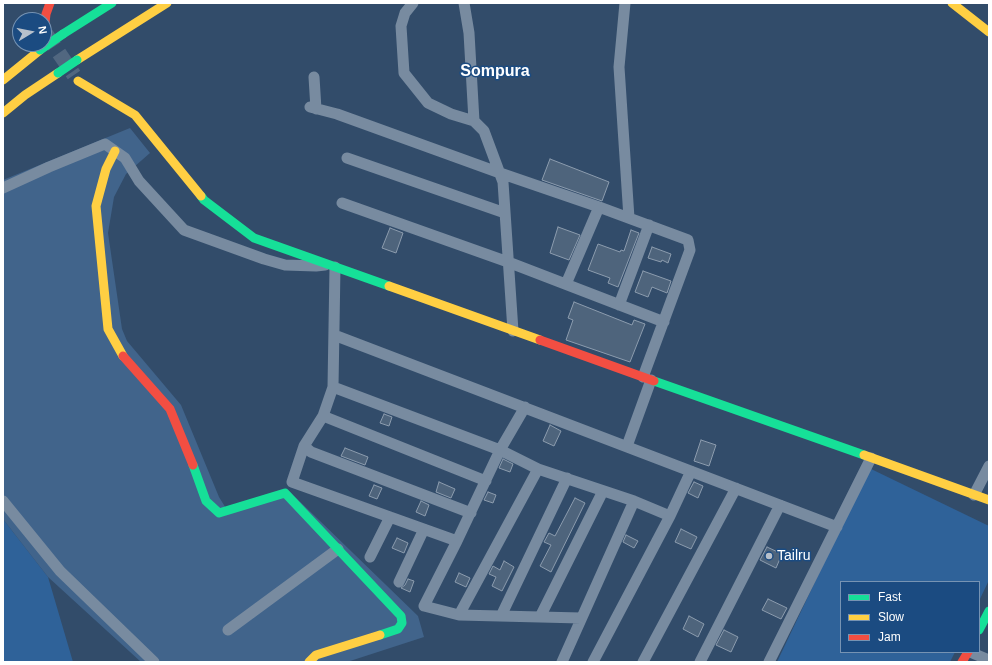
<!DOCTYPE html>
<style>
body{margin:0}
#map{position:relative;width:992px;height:665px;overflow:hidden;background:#324c6a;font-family:Helvetica,sans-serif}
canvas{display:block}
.frame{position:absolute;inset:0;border:4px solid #fff;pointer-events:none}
.legend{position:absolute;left:840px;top:581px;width:140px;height:72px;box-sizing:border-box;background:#1b4b81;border:1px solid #7693b3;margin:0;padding:5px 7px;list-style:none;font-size:12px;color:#fff}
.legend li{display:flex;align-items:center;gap:8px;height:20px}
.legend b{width:20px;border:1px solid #7693b3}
.north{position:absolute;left:12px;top:12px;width:40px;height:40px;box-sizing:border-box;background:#1b4b81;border:1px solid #7693b3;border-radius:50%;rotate:80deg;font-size:11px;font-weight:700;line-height:16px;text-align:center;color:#fff}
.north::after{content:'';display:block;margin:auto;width:14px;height:18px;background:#b7c0cb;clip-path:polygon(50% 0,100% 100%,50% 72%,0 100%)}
</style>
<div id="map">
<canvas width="992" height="665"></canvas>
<div class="frame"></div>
<ul class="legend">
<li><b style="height:5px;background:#16e098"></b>Fast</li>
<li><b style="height:5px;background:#ffcf43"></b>Slow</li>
<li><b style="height:5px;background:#f24e42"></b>Jam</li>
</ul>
<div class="north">N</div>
</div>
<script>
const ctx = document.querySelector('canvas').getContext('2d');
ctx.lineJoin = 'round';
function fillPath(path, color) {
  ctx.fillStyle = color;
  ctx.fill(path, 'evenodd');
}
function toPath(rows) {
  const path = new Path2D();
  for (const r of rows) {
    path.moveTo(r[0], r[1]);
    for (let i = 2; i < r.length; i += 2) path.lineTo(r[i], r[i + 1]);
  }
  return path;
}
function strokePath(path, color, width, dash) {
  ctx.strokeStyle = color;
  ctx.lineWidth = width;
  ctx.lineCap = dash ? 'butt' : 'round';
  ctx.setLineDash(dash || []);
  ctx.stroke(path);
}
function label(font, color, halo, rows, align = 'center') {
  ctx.font = font + ' Helvetica,sans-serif';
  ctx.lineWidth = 3;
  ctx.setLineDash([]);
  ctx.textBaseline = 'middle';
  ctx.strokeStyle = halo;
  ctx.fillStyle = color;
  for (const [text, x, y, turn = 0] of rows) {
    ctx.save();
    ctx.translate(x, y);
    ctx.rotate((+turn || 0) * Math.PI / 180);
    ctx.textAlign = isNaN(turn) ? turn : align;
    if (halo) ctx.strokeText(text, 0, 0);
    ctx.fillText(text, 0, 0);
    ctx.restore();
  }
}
fillPath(toPath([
 [869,468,989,526,989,580,979,601,979,582,841,582,841,652,955,652,950,662,777,662],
 [3,519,48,577,73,662,3,662]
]), '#2f6299');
fillPath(toPath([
 [130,128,150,153,126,174,114,197,108,233,122,329,127,341,181,405,219,497,227,510,287,489,418,616,424,637,347,662,141,662,48,577,3,519,3,180]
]), '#41648b');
const building = toPath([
 [550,159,609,182,602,201,542,180,550,159],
 [558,227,580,235,569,260,550,253,558,227],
 [390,228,403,233,396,253,382,248,390,228],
 [631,230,639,233,618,287,608,283,610,278,588,270,598,244,620,252,621,250,624,251,631,230],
 [652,247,671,254,668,263,662,260,661,262,648,258,652,247],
 [643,271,671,281,667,293,652,287,648,297,635,292,643,271],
 [574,302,632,325,634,320,645,324,630,362,566,340,573,320,568,318,574,302],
 [384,414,392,417,389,426,380,423,384,414],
 [550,425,561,431,554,446,543,441,550,425],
 [701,440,716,445,709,466,694,461,701,440],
 [345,448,368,457,365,465,341,456,345,448],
 [503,459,513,464,510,472,499,468,503,459],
 [439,482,455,489,451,498,436,492,439,482],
 [694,482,703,486,698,498,688,493,694,482],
 [374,485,382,488,377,499,369,496,374,485],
 [488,492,496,495,493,503,484,500,488,492],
 [575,498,585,503,551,572,540,566,551,545,544,542,549,533,555,536,575,498],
 [421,501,429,505,425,516,416,512,421,501],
 [681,529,697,537,691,549,675,542,681,529],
 [626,535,638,541,634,548,623,542,626,535],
 [397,538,408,543,404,553,392,548,397,538],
 [767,547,782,554,776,568,760,560,767,547],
 [504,561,514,567,502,591,492,586,496,577,489,574,493,566,500,570,504,561],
 [459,573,470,578,466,587,455,582,459,573],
 [408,579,414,581,410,592,401,588,405,585,408,579],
 [768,599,787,608,781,619,762,610,768,599],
 [689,616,704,624,698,637,683,629,689,616],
 [724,630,738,637,731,652,716,645,724,630]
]);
fillPath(building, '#4e647c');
strokePath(building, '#8c9cae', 1);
strokePath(toPath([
 [46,34,74,75]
]), '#516780', 15, [15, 8]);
strokePath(toPath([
 [413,3,405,13,401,26,404,73,428,103,451,114,474,121,484,131,503,182,513,331],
 [464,3,469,33,474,121],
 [625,3,619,67,629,218],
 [314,77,316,109],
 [310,107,337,114,500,173,599,207],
 [347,158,505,213],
 [3,188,49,167,105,144,125,158,139,181,184,230,264,259,285,265,316,266,325,265],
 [342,203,508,262,664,322],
 [335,267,333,387,323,416,304,446,292,482,457,541],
 [566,284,599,207,688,240,690,250,643,377],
 [619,305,649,225],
 [334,335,837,527],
 [333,387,500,450,538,469],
 [525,407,500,450,457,541,424,606,459,615,581,618],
 [323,416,486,481],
 [304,446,311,452,471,513],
 [627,446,651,380],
 [974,495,989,466],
 [3,501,60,571,154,662],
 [370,557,390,517],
 [399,582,424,529],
 [459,615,538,469,634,501,670,516],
 [501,616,567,478],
 [540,617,603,491],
 [228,630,338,549],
 [970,652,989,660],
 [562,662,634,501],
 [593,662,670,516,691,471],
 [643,662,736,488],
 [700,662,780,505],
 [769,662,871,458]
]), '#788ba0', 11);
strokePath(toPath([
 [63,34,112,3],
 [201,196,204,200,254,238,389,286],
 [654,381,864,455],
 [193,465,206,501,219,513,285,493,401,616,402,623,398,629,380,635],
 [979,630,989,611]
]), '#16e098', 9);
strokePath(toPath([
 [952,3,989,32],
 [77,60,167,3],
 [3,80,40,50],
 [78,81,135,115,201,196],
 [3,113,25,95,58,73],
 [115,151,106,169,96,206,108,329,123,356],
 [389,286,540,340],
 [864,455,989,500],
 [309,662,316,655,380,635]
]), '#ffcf43', 9);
strokePath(toPath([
 [44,32,46,14,50,3],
 [540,340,654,381],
 [123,356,170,409,193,465],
 [962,662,968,652]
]), '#f24e42', 9);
strokePath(toPath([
 [40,50,63,34],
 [58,73,77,60]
]), '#16e098', 9);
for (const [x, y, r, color] of [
 [769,556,4,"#b7c0cb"]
]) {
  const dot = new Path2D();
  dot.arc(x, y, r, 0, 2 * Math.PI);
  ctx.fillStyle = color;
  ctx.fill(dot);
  strokePath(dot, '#1b4b81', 1.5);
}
label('14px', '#fff', '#1b4b81', [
 ["Tailru",777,556]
], 'left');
label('bold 16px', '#fff', '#1b4b81', [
 ["Sompura",495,72]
]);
</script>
